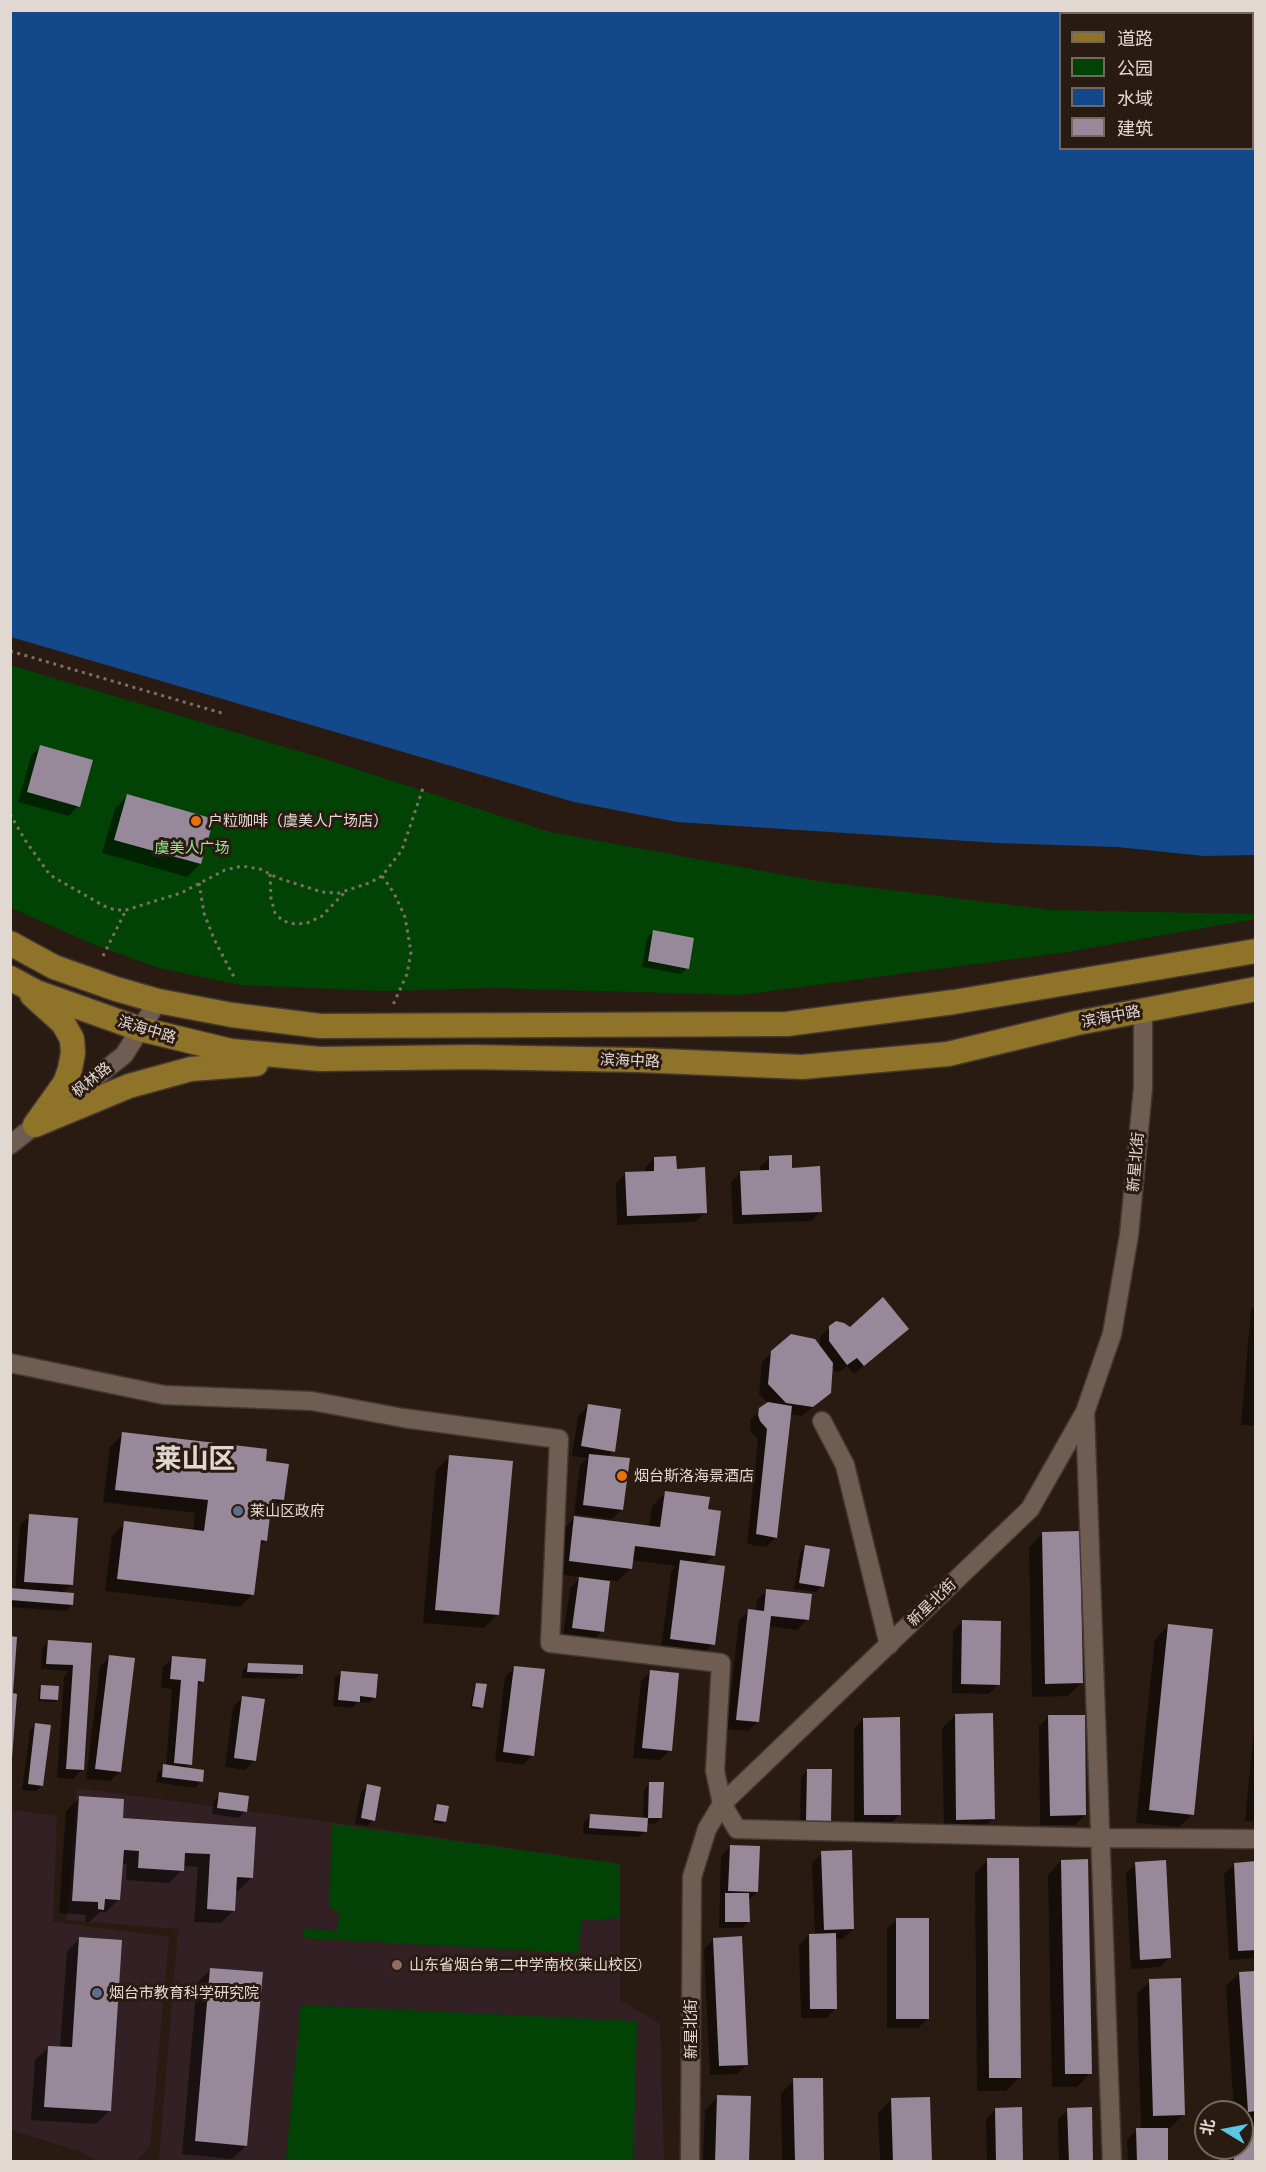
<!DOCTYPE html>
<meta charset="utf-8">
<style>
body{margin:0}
#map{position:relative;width:1266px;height:2172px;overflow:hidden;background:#2a1b12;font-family:Raleway,"Noto Sans SC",sans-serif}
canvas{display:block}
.frame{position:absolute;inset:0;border:12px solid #e2d8d2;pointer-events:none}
.legend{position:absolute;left:1059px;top:12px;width:195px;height:138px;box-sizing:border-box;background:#2a1b12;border:2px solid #74675f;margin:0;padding:8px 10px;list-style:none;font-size:18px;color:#e2d8d2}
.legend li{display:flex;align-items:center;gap:12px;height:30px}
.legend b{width:30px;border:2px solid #74675f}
.north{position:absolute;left:1194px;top:2100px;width:60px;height:60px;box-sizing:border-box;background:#2a1b12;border:2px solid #74675f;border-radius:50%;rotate:280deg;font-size:16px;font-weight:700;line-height:24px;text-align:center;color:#e2d8d2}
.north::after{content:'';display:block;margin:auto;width:21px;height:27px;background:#56c9e1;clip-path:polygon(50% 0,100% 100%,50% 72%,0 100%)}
</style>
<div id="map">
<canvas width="1266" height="2172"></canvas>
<div class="frame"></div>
<ul class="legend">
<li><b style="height:8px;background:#8e7328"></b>道路</li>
<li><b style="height:16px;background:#004305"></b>公园</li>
<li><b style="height:16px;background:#13498b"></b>水域</li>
<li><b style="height:16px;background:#978999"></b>建筑</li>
</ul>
<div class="north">北</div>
</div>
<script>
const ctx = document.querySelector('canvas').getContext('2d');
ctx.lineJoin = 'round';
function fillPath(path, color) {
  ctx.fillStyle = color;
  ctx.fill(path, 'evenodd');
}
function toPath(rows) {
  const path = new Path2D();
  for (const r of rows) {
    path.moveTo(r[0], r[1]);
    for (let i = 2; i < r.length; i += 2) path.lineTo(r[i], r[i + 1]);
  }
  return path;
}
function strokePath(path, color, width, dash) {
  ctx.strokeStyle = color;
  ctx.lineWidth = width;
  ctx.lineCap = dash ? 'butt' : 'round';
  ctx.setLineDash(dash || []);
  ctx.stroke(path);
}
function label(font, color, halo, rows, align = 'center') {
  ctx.font = font + ' Raleway,"Noto Sans SC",sans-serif';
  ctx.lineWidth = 6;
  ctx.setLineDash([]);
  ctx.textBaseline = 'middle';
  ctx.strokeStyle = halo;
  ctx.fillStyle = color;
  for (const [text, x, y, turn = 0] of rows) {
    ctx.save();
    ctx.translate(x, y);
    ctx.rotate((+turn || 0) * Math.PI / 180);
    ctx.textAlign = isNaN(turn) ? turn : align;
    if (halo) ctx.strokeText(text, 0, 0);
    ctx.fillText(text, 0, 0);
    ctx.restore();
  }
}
fillPath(toPath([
 [77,1788,373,1828,620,1864,620,2000,660,2024,664,2161,159,2161,178,1929,67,1920],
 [11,1810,57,1816,53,1922,169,1937,150,2147,136,2161,97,2161,82,2152,11,2130]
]), '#322025');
fillPath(toPath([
 [10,665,325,759,550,832,817,881,1052,910,1255,914,1255,919,1067,952,740,995,495,988,383,991,241,985,159,968,95,945,11,908],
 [332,1824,620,1864,620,1918,582,1920,578,1953,303,1938,304,1929,337,1931,339,1914,329,1906],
 [301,2005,637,2021,633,2161,289,2161,286,2158]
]), '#004305');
fillPath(toPath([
 [10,11,1255,11,1255,855,1204,856,1117,847,998,843,677,822,574,802,11,637],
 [1060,14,1252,14,1252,148,1060,148]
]), '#13498b');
fillPath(toPath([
 [41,746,78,806,69,816,18,802,31,756],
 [128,795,200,864,187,877,102,853,115,809],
 [653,932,687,968,681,974,642,967,647,938],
 [654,1158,675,1170,705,1213,695,1222,617,1225,616,1183,626,1173,645,1173,645,1168],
 [770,1158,791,1169,820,1212,811,1221,733,1224,731,1182,741,1172,760,1172,760,1167],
 [1256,1305,1256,1426,1241,1425,1251,1310],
 [830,1327,897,1339,854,1374,847,1366,837,1373,831,1366,819,1402,802,1416,789,1414,776,1537,766,1547,747,1544,758,1439,751,1432,750,1420,768,1403,759,1394,762,1362,772,1352,820,1347,820,1337],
 [588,1406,613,1451,607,1457,622,1509,612,1519,574,1514,580,1465,587,1458,572,1456,578,1416],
 [123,1434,264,1463,283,1499,269,1513,266,1540,258,1548,253,1594,240,1607,105,1591,112,1536,125,1523,193,1531,195,1513,103,1502,110,1447],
 [449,1457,497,1615,484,1628,423,1623,436,1470],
 [665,1493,707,1510,714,1556,704,1565,713,1644,703,1654,661,1648,671,1572,676,1566,632,1560,631,1568,618,1581,609,1580,602,1631,592,1641,563,1637,570,1588,581,1577,556,1574,562,1531,575,1517,649,1527,652,1506],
 [30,1516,71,1585,62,1594,72,1605,66,1611,10,1607,10,1590,15,1590,20,1525],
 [1042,1534,1081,1683,1068,1696,1032,1697,1029,1547],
 [806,1546,822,1586,816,1592,794,1589,800,1553],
 [767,1590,807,1620,797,1630,768,1626,758,1721,748,1731,727,1729,739,1620,749,1611,756,1612,757,1600],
 [963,1622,998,1684,989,1694,952,1693,953,1631],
 [1168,1626,1193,1814,1179,1827,1136,1823,1155,1639],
 [48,1642,91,1644,82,1770,73,1779,57,1778,64,1677,69,1671,41,1669,42,1648],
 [110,1657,119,1772,110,1781,86,1779,100,1666],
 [173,1657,203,1681,196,1688,190,1764,185,1769,201,1781,195,1788,156,1782,158,1772,166,1766,172,1689,161,1688,163,1667],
 [248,1665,302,1673,295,1679,242,1678,242,1671],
 [515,1667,533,1755,523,1765,495,1761,505,1677],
 [651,1671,670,1750,660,1760,633,1758,641,1681],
 [342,1672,375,1697,369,1703,358,1702,352,1708,333,1706,335,1678],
 [477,1684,481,1707,479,1710,470,1708,474,1687],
 [41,1686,57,1699,54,1702,38,1701,39,1689],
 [243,1697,255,1760,245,1770,225,1767,233,1707],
 [1256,1709,1256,1822,1245,1821],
 [955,1715,993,1818,980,1832,944,1832,942,1728],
 [1049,1717,1085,1815,1075,1825,1040,1825,1039,1726],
 [863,1719,900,1814,890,1824,854,1824,854,1729],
 [36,1724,42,1785,36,1791,22,1790,30,1731],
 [807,1771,830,1820,823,1827,800,1827,801,1777],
 [650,1783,661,1817,655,1824,646,1823,646,1831,639,1837,583,1834,584,1822,590,1816,643,1819,644,1790],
 [368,1786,373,1820,367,1826,355,1824,361,1792],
 [220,1794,245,1811,239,1818,212,1814,214,1800],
 [79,1798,121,1820,254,1828,251,1878,238,1891,235,1891,234,1910,221,1923,194,1922,198,1867,183,1866,182,1870,169,1883,126,1880,127,1864,121,1863,119,1899,106,1912,100,1912,89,1922,85,1922,86,1915,59,1913,66,1811],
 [438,1805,445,1822,442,1824,433,1823,435,1808],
 [730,1847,757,1892,748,1901,748,1922,742,1928,719,1928,721,1856],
 [822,1853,853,1929,843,1939,835,1939,836,2008,826,2018,801,2018,799,1945,809,1935,815,1935,812,1863],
 [988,1860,1019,2078,1006,2091,977,2091,975,1873],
 [1061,1861,1090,2073,1077,2087,1052,2087,1048,1875],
 [1256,1863,1256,1958,1229,1960,1224,1874,1234,1864],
 [1136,1864,1170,1957,1160,1967,1131,1969,1126,1873],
 [897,1920,928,2018,918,2028,887,2028,887,1929],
 [80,1938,109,2111,96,2124,31,2120,35,2060,49,2047,60,2048,67,1951],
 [714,1939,747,2064,737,2074,710,2075,704,1949],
 [211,1969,246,2146,232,2159,182,2154,197,1983],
 [1256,1972,1256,2123,1242,2124,1242,2112,1234,2112,1226,1986,1240,1973],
 [1150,1981,1183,2115,1170,2128,1166,2128,1167,2162,1128,2162,1127,2139,1137,2130,1141,2130,1137,1994],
 [794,2080,823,2162,782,2162,781,2093],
 [718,2097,747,2162,703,2162,705,2110],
 [891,2100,931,2162,880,2162,878,2113],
 [996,2109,1021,2162,987,2162,986,2119],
 [1068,2110,1092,2162,1059,2162,1058,2119],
 [1242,2129,1256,2162,1225,2162,1225,2148,1242,2148]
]), '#0007');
fillPath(toPath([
 [40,745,93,760,80,807,27,792],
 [127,794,214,819,201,864,114,840],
 [653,930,694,938,689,969,648,961],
 [792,1155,792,1168,820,1166,822,1212,742,1215,740,1171,769,1170,769,1156],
 [676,1156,677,1169,705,1167,707,1213,627,1216,625,1172,654,1171,654,1157],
 [883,1297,909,1329,864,1366,857,1358,847,1365,829,1341,829,1326,836,1321,844,1323,850,1327],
 [791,1334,815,1339,833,1363,831,1393,813,1407,786,1403,768,1384,771,1351],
 [768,1402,792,1406,777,1538,756,1534,767,1429,760,1421,758,1415,759,1408],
 [588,1404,621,1409,615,1452,581,1446],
 [122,1432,267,1449,266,1461,289,1464,284,1500,272,1499,267,1541,261,1540,254,1595,117,1579,124,1521,204,1531,208,1500,115,1490],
 [589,1454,630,1458,623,1510,583,1505],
 [449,1455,513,1461,499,1615,435,1610],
 [665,1491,710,1497,708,1509,721,1511,715,1556,635,1546,632,1569,569,1561,574,1516,660,1527],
 [29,1514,78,1518,73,1585,24,1582],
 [1080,1531,1083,1683,1045,1684,1042,1532],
 [805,1545,830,1549,824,1587,799,1583],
 [680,1560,725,1566,715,1645,670,1639],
 [579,1577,610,1581,604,1632,572,1628],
 [10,1588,74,1593,73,1605,10,1600],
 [766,1589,812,1594,809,1620,771,1616,759,1722,736,1720,748,1609,764,1611],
 [962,1620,1001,1621,1000,1685,961,1684],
 [1168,1624,1213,1629,1194,1815,1149,1810],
 [10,1636,17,1637,13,1693,17,1694,12,1758,10,1758],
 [48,1640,92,1643,84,1770,66,1769,73,1665,46,1664],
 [109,1655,135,1658,121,1772,95,1769],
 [172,1656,206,1659,204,1682,198,1681,192,1765,174,1763,181,1680,170,1679],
 [248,1663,303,1665,303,1674,247,1672],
 [514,1666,545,1669,534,1756,503,1752],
 [650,1670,679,1673,672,1751,642,1748],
 [341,1671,378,1674,376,1698,360,1696,360,1702,338,1700],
 [476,1683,487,1684,483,1708,472,1706],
 [41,1685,59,1686,58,1700,40,1699],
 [242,1696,265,1699,256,1761,234,1758],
 [993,1713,995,1819,956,1820,955,1714],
 [1048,1715,1085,1715,1086,1815,1050,1816],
 [900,1717,901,1815,864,1815,863,1718],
 [35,1723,51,1725,43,1786,28,1784],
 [163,1764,204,1770,203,1782,162,1777],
 [807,1769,832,1769,831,1821,806,1821],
 [649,1782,664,1782,662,1818,648,1818,647,1832,589,1828,590,1814,648,1818],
 [367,1784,381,1787,375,1821,361,1818],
 [219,1792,249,1796,247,1812,217,1808],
 [79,1796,124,1799,123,1818,256,1827,253,1878,237,1877,235,1911,207,1909,210,1854,185,1853,184,1871,138,1868,139,1851,124,1850,120,1900,105,1899,104,1910,98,1909,98,1902,72,1901],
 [437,1804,449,1806,446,1822,434,1820],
 [730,1845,760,1846,758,1892,728,1891],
 [852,1850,854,1929,824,1930,821,1851],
 [987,1858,1019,1858,1021,2078,989,2078],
 [1088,1859,1092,2074,1065,2074,1061,1860],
 [1166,1860,1171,1958,1140,1960,1135,1862],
 [1256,1861,1256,1950,1238,1951,1234,1863],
 [725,1893,749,1893,750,1922,725,1922],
 [896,1918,929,1918,929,2019,896,2019],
 [836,1933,837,2009,810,2009,809,1934],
 [742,1936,748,2065,719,2066,713,1938],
 [79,1937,122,1940,111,2111,44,2107,48,2046,72,2047],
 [210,1968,263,1972,247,2146,195,2141],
 [1256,1971,1256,2111,1248,2112,1239,1972],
 [1181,1978,1185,2115,1153,2116,1149,1979],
 [793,2078,823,2078,824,2162,795,2162],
 [717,2095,751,2096,749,2162,715,2162],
 [930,2097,932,2162,893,2162,891,2098],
 [1022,2107,1023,2162,996,2162,995,2108],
 [1092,2107,1093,2162,1069,2162,1067,2108],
 [1242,2127,1256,2127,1256,2162,1234,2162,1234,2148,1242,2148],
 [1136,2128,1168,2128,1168,2162,1137,2162]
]), '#978999');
const minor = toPath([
 [10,1145,124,1055,158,1001],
 [10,1363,164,1395,312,1401,403,1418,559,1439,550,1643,721,1663,715,1771,722,1804,737,1829,1100,1838,1256,1839],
 [1085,1412,1112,2162],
 [822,1421,845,1465,889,1645],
 [690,2162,692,1877,707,1829,722,1804,1030,1509,1085,1412,1112,1334,1129,1235,1143,1088,1143,1011]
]);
const major = toPath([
 [10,943,54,967,116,989,158,1001,232,1015,320,1026,787,1024,954,1002,1256,951],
 [10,978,36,992,140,1029,231,1051,320,1059,470,1057,638,1060,802,1067,948,1054,1077,1023,1256,989],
 [32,995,63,1023,72,1039,73,1053,70,1069,65,1083,35,1125],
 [35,1125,129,1086,191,1069,256,1064]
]);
strokePath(minor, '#443833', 21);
strokePath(major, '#443833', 27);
strokePath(toPath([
 [10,651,225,714],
 [10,814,25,840,50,875,104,906,115,910,126,910,181,893,225,870,242,866,260,869,278,878,322,892,339,893,369,883,382,876,402,850,424,785],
 [270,874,271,898,275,913,283,921,295,924,307,923,322,916,345,892],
 [382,876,394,893,405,917,411,952,407,974,393,1005],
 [199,883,204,913,214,939,234,977],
 [103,956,126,910]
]), '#7b6f67', 3, [3, 4.5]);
strokePath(minor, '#6f5d52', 18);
strokePath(major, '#8e7328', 24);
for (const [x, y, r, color] of [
 [196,821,6,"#e8710a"],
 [622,1476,6,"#e8710a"],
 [238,1511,6,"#5c6f8a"],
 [397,1965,6,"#8d6e63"],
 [97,1993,6,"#5c6f8a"]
]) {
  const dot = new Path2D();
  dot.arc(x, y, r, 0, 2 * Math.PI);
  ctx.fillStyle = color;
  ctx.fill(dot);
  strokePath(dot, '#2a1b12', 2);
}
label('15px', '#e2d8d2', '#2a1b12', [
 ["户粒咖啡（虞美人广场店）",208,821],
 ["烟台斯洛海景酒店",634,1476],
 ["莱山区政府",250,1511],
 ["山东省烟台第二中学南校(莱山校区)",409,1965],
 ["烟台市教育科学研究院",109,1993]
], 'left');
label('15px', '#92ed91', '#2a1b12', [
 ["虞美人广场",192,848]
]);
label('15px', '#e2d8d2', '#2a1b12', [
 ["滨海中路",1111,1017,-11],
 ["滨海中路",147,1030,17],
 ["滨海中路",630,1061,2],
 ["枫林路",92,1080,-39],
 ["新星北街",1136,1162,-85],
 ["新星北街",932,1603,-44],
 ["新星北街",691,2029,-90]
]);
label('bold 27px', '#e2d8d2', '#2a1b12', [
 ["莱山区",195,1460]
]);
</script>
